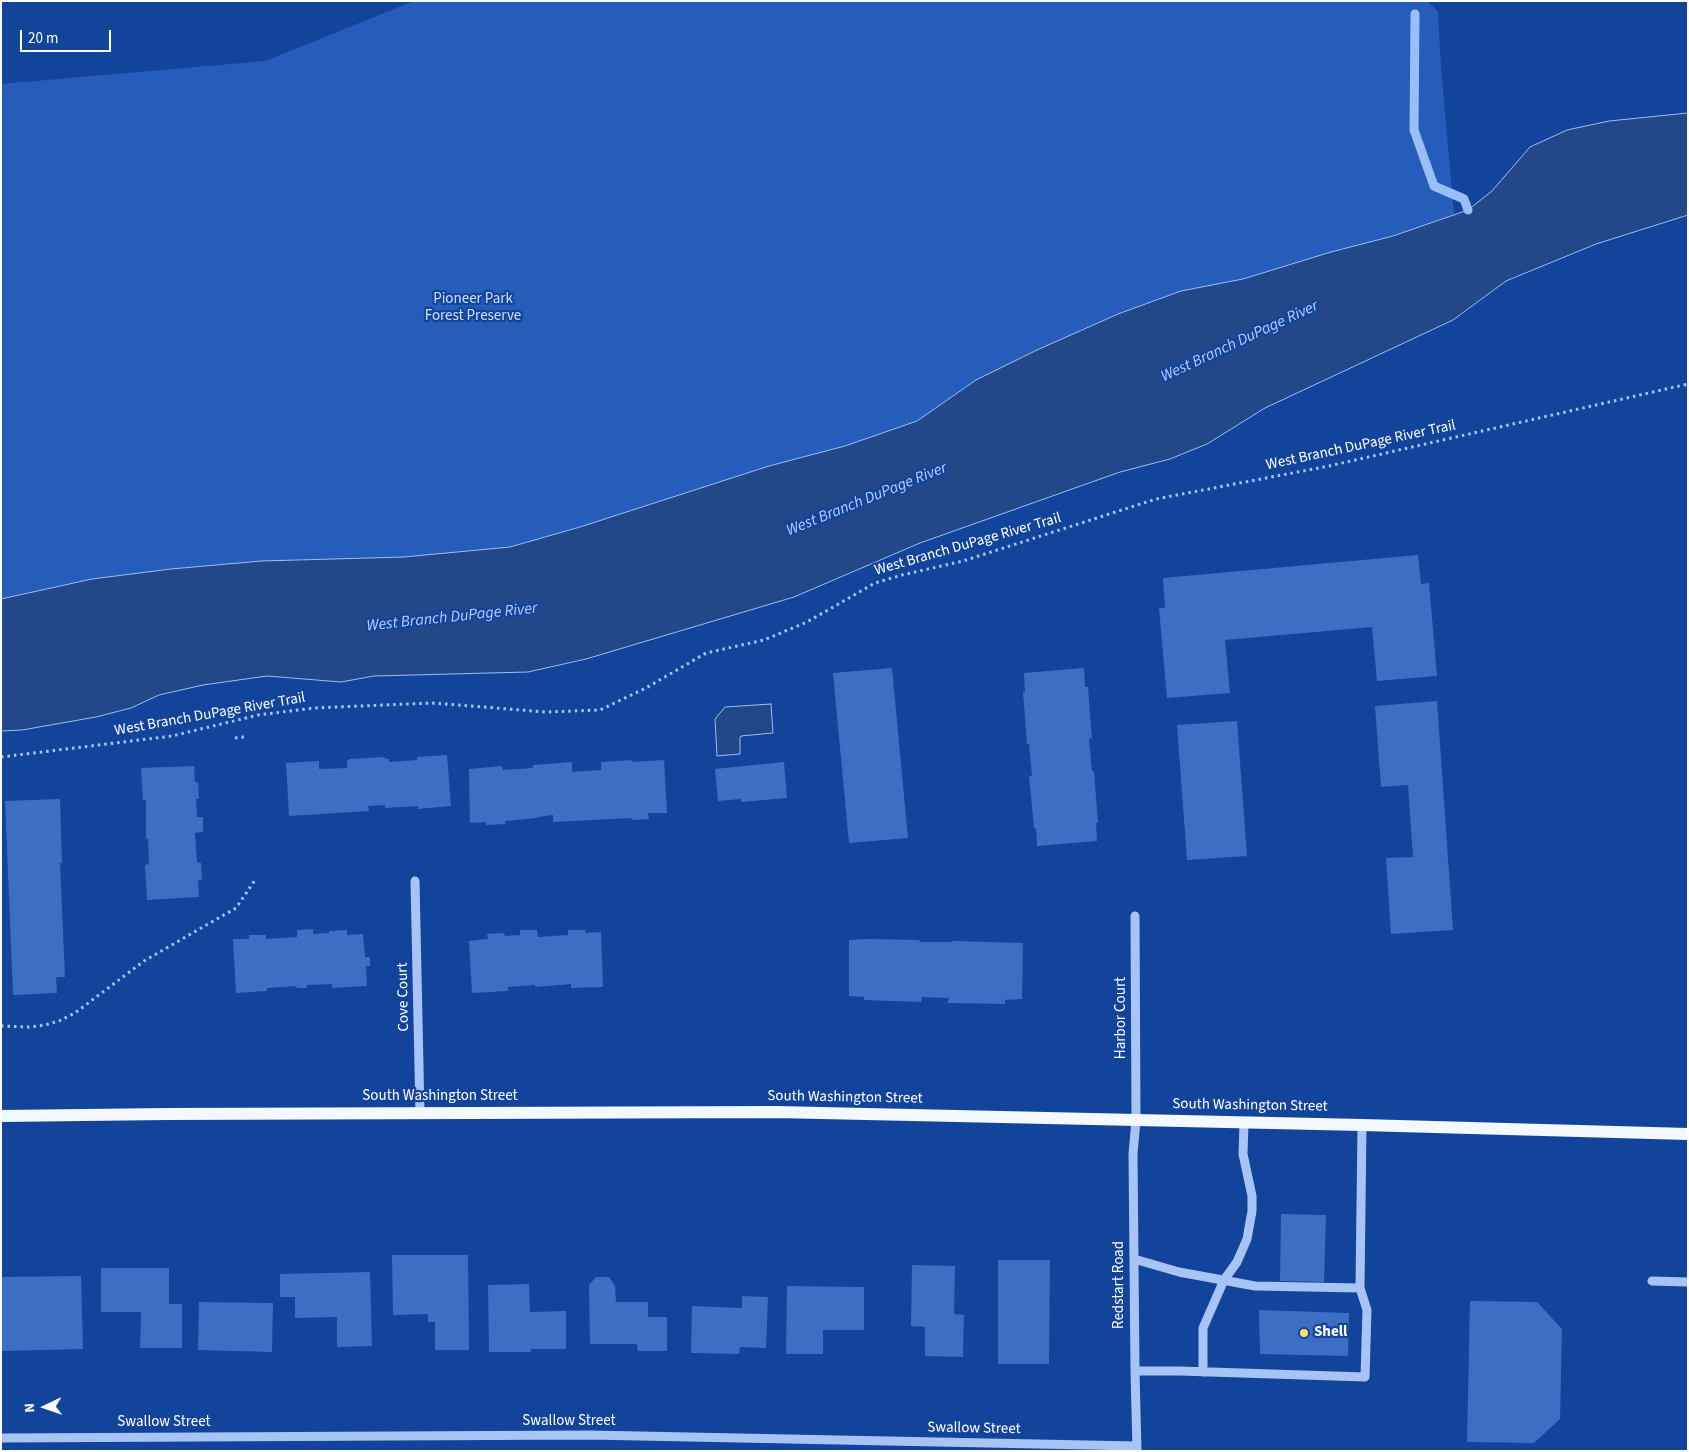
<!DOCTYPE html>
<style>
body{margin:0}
#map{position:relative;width:1689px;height:1452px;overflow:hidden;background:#13449c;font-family:"Source Sans 3",sans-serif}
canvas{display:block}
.frame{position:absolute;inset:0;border:2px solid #fff;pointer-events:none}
.north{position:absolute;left:20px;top:1382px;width:50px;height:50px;-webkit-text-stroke:4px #13449c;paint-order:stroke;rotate:267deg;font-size:14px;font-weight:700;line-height:20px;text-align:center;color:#fff}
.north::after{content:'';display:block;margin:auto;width:18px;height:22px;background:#fff;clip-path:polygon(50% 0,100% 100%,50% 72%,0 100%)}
.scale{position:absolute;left:20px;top:30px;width:91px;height:22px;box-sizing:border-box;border:2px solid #fff;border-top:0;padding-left:6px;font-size:15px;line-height:18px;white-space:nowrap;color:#fff;-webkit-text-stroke:4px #13449c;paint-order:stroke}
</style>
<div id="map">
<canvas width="1689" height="1452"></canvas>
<div class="frame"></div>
<div class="north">N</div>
<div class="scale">20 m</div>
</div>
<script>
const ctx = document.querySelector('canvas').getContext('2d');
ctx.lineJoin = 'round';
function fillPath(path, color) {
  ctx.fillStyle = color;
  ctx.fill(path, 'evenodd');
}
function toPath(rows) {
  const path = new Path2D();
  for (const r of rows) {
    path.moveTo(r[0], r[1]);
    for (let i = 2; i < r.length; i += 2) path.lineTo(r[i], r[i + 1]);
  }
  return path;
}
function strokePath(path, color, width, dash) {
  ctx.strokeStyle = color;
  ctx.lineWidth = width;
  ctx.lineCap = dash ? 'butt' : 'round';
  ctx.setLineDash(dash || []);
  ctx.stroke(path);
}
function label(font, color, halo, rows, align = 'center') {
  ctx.font = font + ' "Source Sans 3",sans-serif';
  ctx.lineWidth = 4.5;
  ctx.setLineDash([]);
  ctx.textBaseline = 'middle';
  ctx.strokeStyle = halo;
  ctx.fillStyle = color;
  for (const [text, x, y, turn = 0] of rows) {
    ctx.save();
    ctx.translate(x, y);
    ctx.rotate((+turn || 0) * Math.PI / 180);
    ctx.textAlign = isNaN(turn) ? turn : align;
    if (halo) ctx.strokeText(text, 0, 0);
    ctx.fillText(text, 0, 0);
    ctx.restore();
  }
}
fillPath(toPath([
 [414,1,1427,1,1438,11,1441,68,1454,214,1454,243,776,540,1,669,1,84,265,61]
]), '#265dba');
const water = toPath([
 [1688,113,1688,215,1596,244,1506,281,1453,320,1265,408,1207,444,1170,459,1120,472,920,543,794,597,586,659,528,672,374,676,341,682,267,676,203,685,159,695,131,708,96,717,22,730,1,731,1,599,92,579,171,569,261,561,404,557,510,547,580,527,769,466,845,446,917,421,976,380,1037,350,1118,314,1181,291,1243,279,1331,252,1393,236,1468,210,1492,191,1530,147,1567,130,1609,121,1688,113],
 [771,704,773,733,741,736,740,738,740,754,717,756,715,719,725,707,771,704]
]);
fillPath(water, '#23488a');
strokePath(water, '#9abef7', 1);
strokePath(toPath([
 [1415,14,1414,130,1434,186,1464,199,1468,210]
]), '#9abef7', 9);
fillPath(toPath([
 [1418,555,1421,584,1429,583,1437,676,1377,681,1372,627,1225,640,1230,693,1167,698,1159,608,1165,608,1163,578],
 [892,668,908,838,849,843,833,673],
 [1084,668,1085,687,1088,687,1090,715,1092,738,1089,739,1092,771,1094,771,1096,798,1098,823,1096,823,1097,841,1037,846,1036,828,1034,828,1029,776,1032,776,1029,744,1027,744,1023,692,1025,692,1024,673],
 [1437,701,1453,930,1391,934,1386,858,1413,857,1408,785,1381,787,1375,706],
 [1237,721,1247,856,1187,860,1177,725],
 [447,755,451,806,418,809,418,806,385,808,385,805,368,806,369,811,289,816,286,763,319,761,319,769,347,768,347,761,350,759,385,757,385,759,389,759,389,762,417,760,417,757],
 [633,760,632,762,664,760,667,813,648,813,649,819,632,820,632,818,553,822,553,815,538,817,537,818,505,821,505,824,486,825,486,822,470,823,469,769,502,766,503,770,533,768,533,765,572,762,572,772,601,770,601,762],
 [784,762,787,798,741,802,741,799,718,801,715,769],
 [194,766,195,782,198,782,199,799,196,799,197,817,203,817,203,832,195,833,197,862,201,863,202,880,198,880,199,897,147,900,145,865,149,864,148,839,146,839,146,800,143,800,141,768],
 [60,799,62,863,60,863,65,977,56,977,57,993,13,995,5,801],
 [313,929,313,934,329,933,329,931,347,930,347,935,363,934,365,957,370,957,370,966,366,966,367,986,332,988,332,984,307,985,307,988,297,988,296,986,267,988,267,991,236,993,233,939,249,939,249,935,266,935,266,939,297,937,297,930],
 [520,930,537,930,538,937,568,935,568,930,586,930,585,933,601,932,603,987,571,988,571,984,535,987,535,985,508,987,508,991,472,993,469,941,488,939,487,934,504,933,505,936,520,935],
 [868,939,920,940,919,942,952,942,952,941,1023,943,1022,999,1005,1000,1005,1004,947,1003,949,998,922,997,921,1002,864,1000,864,997,849,996,849,940],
 [1281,1214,1326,1215,1324,1282,1280,1281],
 [392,1255,468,1255,469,1350,435,1350,435,1322,428,1322,428,1314,393,1315],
 [998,1260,1050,1260,1049,1364,998,1364],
 [912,1265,955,1266,954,1314,964,1315,963,1357,925,1356,925,1327,911,1326],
 [101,1268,169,1268,169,1304,182,1304,182,1348,140,1348,141,1312,101,1312],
 [370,1272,372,1346,337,1347,337,1317,295,1318,295,1297,280,1297,280,1274],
 [81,1276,83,1349,1,1351,1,1277],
 [596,1277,609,1277,615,1286,616,1302,648,1302,648,1317,667,1317,667,1351,638,1351,637,1344,590,1344,589,1285],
 [529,1284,530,1312,566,1311,566,1349,531,1349,531,1352,489,1352,488,1285],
 [787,1286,864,1287,864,1330,823,1330,823,1354,786,1354],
 [742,1296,768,1297,766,1348,740,1347,739,1354,691,1353,692,1306,742,1308],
 [1470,1301,1537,1302,1562,1329,1560,1419,1534,1443,1467,1442],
 [199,1302,273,1303,272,1352,198,1350],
 [1259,1310,1349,1313,1348,1356,1260,1354]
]), '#3c6ec3');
strokePath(toPath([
 [235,738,244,737],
 [1,757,172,736,258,715,314,708,432,703,546,712,600,710,646,688,706,653,764,640,807,622,875,583,902,575,963,561,1156,499,1329,466,1688,384],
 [1,1026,29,1027,45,1025,59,1021,75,1013,144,961,236,908,255,880]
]), '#a8c4f4', 3, [2.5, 4]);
strokePath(toPath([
 [415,881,420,1113],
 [1135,916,1136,1120,1133,1154,1135,1371,1137,1451],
 [1134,1259,1179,1272,1255,1286,1360,1288],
 [1652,1281,1688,1282],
 [1135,1371,1180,1371,1365,1377,1367,1310,1360,1288,1362,1125],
 [1203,1372,1203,1328,1224,1280,1237,1262,1247,1239,1252,1211,1252,1196,1243,1154,1244,1123],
 [1,1438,590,1435,1137,1446]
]), '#a8c4f4', 9);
strokePath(toPath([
 [1,1116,167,1114,776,1112,1362,1125,1688,1134]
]), '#f4f8ff', 12);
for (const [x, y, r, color] of [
 [1304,1333,5,"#ffdf6a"]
]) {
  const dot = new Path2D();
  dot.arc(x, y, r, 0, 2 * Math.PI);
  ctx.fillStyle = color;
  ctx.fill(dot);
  strokePath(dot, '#13449c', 2);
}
label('15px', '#d0e1fd', '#13449c', [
 ["Pioneer Park",473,300],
 ["Forest Preserve",473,317]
]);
label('15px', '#fff', '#13449c', [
 ["West Branch DuPage River Trail",1361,446,-12],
 ["West Branch DuPage River Trail",968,545,-16],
 ["West Branch DuPage River Trail",210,715,-10],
 ["Cove Court",404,997,-91],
 ["Harbor Court",1122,1018,-90],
 ["South Washington Street",440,1097],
 ["South Washington Street",845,1098,1],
 ["South Washington Street",1250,1106,1],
 ["Redstart Road",1120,1285,-90],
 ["Swallow Street",569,1422],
 ["Swallow Street",164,1423],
 ["Swallow Street",974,1429,1]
]);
label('bold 15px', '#fff', '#13449c', [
 ["Shell",1314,1333]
], 'left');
label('italic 16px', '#b4cffa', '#13449c', [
 ["West Branch DuPage River",1240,342,-25],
 ["West Branch DuPage River",867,500,-22],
 ["West Branch DuPage River",452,618,-6]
]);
</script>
